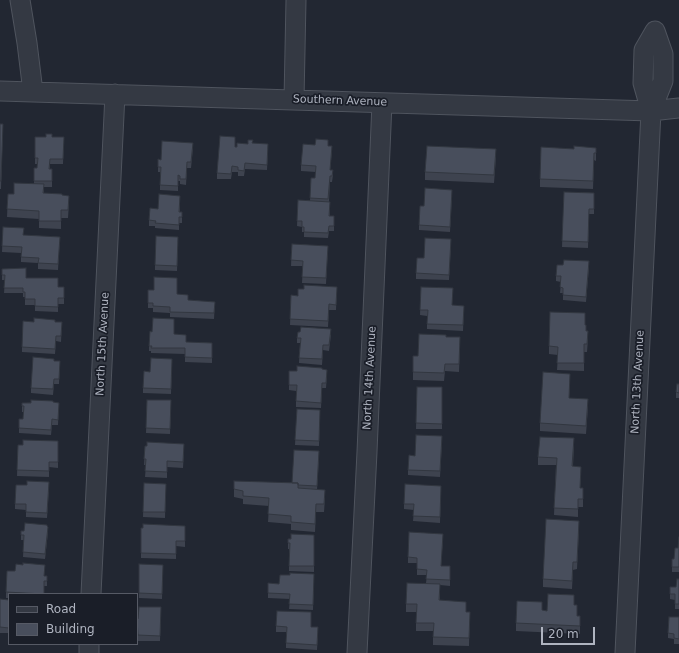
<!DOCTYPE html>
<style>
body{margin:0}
#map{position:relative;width:679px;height:653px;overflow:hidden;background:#222732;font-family:"DejaVu Sans",sans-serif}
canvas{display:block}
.legend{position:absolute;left:8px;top:593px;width:130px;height:52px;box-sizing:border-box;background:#1a1e28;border:1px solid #565a65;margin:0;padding:5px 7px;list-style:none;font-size:12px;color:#afb4c0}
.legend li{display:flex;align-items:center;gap:8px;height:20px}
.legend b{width:20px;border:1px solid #565a65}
.scale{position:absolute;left:541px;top:627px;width:54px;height:18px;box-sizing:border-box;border:2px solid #afb4c0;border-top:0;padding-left:5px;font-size:12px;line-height:14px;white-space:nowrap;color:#afb4c0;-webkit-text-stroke:3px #1a1e28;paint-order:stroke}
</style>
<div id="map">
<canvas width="679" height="653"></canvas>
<ul class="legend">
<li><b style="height:5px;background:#343943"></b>Road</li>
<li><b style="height:11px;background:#484e5c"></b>Building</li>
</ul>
<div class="scale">20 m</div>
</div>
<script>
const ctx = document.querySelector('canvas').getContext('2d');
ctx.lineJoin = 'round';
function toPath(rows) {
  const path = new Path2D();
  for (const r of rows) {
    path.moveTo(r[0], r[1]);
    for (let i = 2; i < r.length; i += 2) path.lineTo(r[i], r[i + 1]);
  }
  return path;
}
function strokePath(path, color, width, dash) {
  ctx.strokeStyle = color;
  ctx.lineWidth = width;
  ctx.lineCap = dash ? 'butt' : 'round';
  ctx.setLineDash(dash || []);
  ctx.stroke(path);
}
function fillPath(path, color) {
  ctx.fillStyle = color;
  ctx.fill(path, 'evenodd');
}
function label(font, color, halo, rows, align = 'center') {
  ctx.font = font + ' "DejaVu Sans",sans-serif';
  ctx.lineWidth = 3.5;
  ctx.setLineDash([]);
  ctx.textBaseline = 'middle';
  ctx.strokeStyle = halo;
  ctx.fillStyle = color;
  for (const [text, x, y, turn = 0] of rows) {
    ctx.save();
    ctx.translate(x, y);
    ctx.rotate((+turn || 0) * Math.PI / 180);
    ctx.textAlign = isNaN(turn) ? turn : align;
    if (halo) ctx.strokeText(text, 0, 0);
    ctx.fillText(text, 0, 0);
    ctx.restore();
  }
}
const minor = toPath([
 [20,0,27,43,33,92],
 [0,91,651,111,679,108],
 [294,100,296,0],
 [91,594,115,94],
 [89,653,89,644],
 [357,653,367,452,382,103],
 [625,653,651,111,663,81,663,54,655,31,644,50,643,83,651,111]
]);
strokePath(minor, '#4f545e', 21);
strokePath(minor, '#343943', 19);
fillPath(toPath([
 [0,124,3,124,1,189,0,189],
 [35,137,64,137,63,164,50,164,50,169,52,169,52,187,44,187,44,193,62,195,69,203,68,218,61,218,61,229,39,228,39,219,7,217,8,194,14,194,34,184,34,168,37,168,37,164,35,164],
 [252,143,268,149,267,170,245,169,244,176,238,176,238,172,232,172,231,179,217,179,217,173,235,147],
 [328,146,332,151,330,170,333,175,332,182,330,182,329,202,330,216,334,216,334,231,329,231,328,238,304,237,304,232,302,232,302,227,297,226,298,200,310,201,311,178,315,178,316,172,301,171,301,165],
 [193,148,191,168,187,168,186,185,180,184,180,181,178,181,178,191,160,190,160,172,158,172,158,167,161,160],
 [596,148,596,161,594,160,593,189,540,187,540,179,574,149],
 [496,157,494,183,425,180,425,172],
 [564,192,594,193,594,214,589,214,588,248,562,247],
 [452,195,450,232,419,230,419,225,424,206],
 [180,201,180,212,182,218,182,223,179,223,179,230,155,228,155,226,149,226,149,220,158,209],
 [3,227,24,235,60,237,58,270,38,269,38,263,21,262,21,253,2,252],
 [178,242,177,271,155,270,155,265],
 [292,244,328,246,326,284,302,283,303,266,291,266],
 [451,244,449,280,416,279,416,273],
 [589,267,586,302,563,300,563,293,560,293,561,282,556,281,556,276],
 [2,269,26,278,58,287,64,293,64,304,58,304,58,312,35,311,35,305,25,305,25,297,23,297,23,293,4,293,5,280,2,280],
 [337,287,336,310,329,310,328,327,290,325,291,295,298,296],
 [421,287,452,305,464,306,463,331,427,329,427,316,420,315],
 [148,290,177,294,188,300,215,302,214,319,170,317,170,313,153,312,153,308,148,308],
 [34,322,62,322,61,342,56,341,55,354,22,352,22,347],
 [585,325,588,339,587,352,584,352,584,371,557,370,558,355,549,354,549,346],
 [174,334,186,342,212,343,212,363,185,362,185,354,151,353,151,351,149,351,149,346],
 [331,335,329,351,323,350,322,365,299,363,300,343,297,343,297,338],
 [446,337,460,345,459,372,445,371,444,381,413,380,413,356,418,356],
 [172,359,171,394,143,393,143,388],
 [54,361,60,361,59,384,54,384,53,395,31,393,31,388],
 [322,369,327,375,326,388,322,388,321,408,296,407,296,391,289,390,289,385,297,371],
 [570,381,569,398,588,407,586,434,540,431,540,423],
 [679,384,679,398,676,398,676,392],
 [417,387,442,387,442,429,416,429],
 [147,400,171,400,170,434,146,433],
 [53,402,59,403,58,425,52,425,51,435,19,433,19,419,23,419,23,412,22,412,22,403],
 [297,409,320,410,319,446,295,445],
 [58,441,58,468,49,467,49,477,17,476,18,445,23,445],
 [442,442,440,477,408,475,408,470,415,456],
 [145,446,184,450,183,468,167,467,167,478,145,477,146,465,144,465],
 [574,446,573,466,581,474,580,488,583,488,583,507,578,507,578,517,554,515,556,465,538,465,538,457],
 [319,457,317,490,325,498,324,512,316,512,315,532,291,530,291,524,268,522,269,506,243,504,243,499,234,497,234,489,292,483],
 [144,483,166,484,165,518,143,517],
 [441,486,440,523,413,521,414,510,404,509,404,504],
 [49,488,47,518,26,517,26,510,15,509,15,504],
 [47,526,48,532,45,559,23,557,24,540,21,540,21,535,24,531],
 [185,526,185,547,176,546,176,559,141,558,141,528],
 [579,529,577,569,573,570,572,589,543,587,543,579],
 [314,535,314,572,289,571,289,549,288,549,288,539],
 [679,537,679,572,672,572,672,559,674,559,678,548],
 [443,539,441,566,450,572,450,586,440,585,440,600,466,612,470,612,469,646,433,645,433,631,416,631,416,612,406,612,406,604,426,583,427,575,417,575,417,563,408,563,408,557],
 [163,565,162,599,139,598,139,593],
 [314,574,313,610,289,609,290,599,268,598,268,583,279,584,290,575],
 [45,576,47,576,47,586,44,586,44,594,9,594,9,598,6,598,6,592],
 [679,579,679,609,675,609,675,600,670,599,670,594,676,587],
 [0,599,9,600,9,633,0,633],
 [574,605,577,616,580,616,580,634,516,631,516,623,542,610,547,611],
 [161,607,160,641,138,641,137,619],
 [679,617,679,644,674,644,674,639,668,638,668,633],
 [276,626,311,627,318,632,317,650,286,648,286,632,276,632]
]), '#3e434f');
fillPath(toPath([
 [48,527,48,532,45,559,45,554]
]), '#323740');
const building = toPath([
 [0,124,3,124,1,181,0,181,0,124],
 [46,134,52,134,52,137,64,137,63,159,50,159,49,169,52,169,52,181,34,181,34,168,37,168,38,158,35,158,35,137,46,137,46,134],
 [220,136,235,137,235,147,237,147,237,143,248,144,248,140,253,140,252,143,268,144,267,165,245,163,244,171,238,170,238,167,232,166,231,174,217,173,220,136],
 [316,139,328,140,328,146,332,146,330,170,333,170,332,176,330,176,328,199,310,198,311,178,315,178,316,166,301,165,303,144,315,145,316,139],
 [162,141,193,143,191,162,187,162,186,179,180,179,180,176,178,175,178,186,160,185,161,167,158,167,158,159,161,160,162,141],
 [427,146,496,149,494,175,425,172,427,146],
 [574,146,596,148,596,153,594,153,593,181,540,179,541,147,574,149,574,146],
 [14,183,44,184,43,193,62,194,62,195,69,196,68,210,61,210,61,221,39,221,39,211,7,209,8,194,14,194,14,183],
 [425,188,452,190,450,227,419,225,420,206,424,206,425,188],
 [564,192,594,193,594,209,589,209,588,242,562,241,564,192],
 [159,194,180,196,179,212,182,212,182,217,179,217,179,225,155,223,156,221,149,220,150,208,158,209,159,194],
 [298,200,330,202,329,216,334,216,334,226,329,226,328,233,304,232,304,227,302,227,302,221,297,221,298,200],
 [3,227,24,228,23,235,60,237,58,264,38,263,39,258,21,257,22,247,2,246,3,227],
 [156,236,178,237,177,266,155,265,156,236],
 [425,238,451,239,449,275,416,273,417,258,424,258,425,238],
 [292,244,328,246,326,278,302,277,303,261,291,260,292,244],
 [564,260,589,261,586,297,563,295,563,288,560,287,561,276,556,276,557,265,563,265,564,260],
 [26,268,26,278,58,278,58,287,64,287,64,298,58,298,58,307,35,306,35,299,25,299,25,292,23,292,23,288,4,288,5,275,2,275,2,269,26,268],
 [154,277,177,278,177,294,188,295,188,300,215,302,214,313,170,312,170,307,153,306,153,303,148,303,148,290,154,290,154,277],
 [304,285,337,287,336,305,329,304,328,321,290,319,291,295,298,296,298,289,304,289,304,285],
 [421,287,453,288,452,305,464,306,463,325,427,324,428,310,420,310,421,287],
 [550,312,585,313,585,325,586,325,586,331,588,331,587,344,584,344,584,363,557,363,558,347,549,346,550,312],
 [34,318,55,320,55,322,62,322,61,336,56,336,55,349,22,347,23,321,34,322,34,318],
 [153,318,174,319,174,334,186,335,186,342,212,343,212,358,185,357,185,348,151,348,152,346,149,346,150,331,152,332,153,318],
 [301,327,331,329,329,345,323,345,322,359,299,358,301,338,297,338,298,332,300,332,301,327],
 [419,334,446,335,446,337,460,337,459,364,445,364,444,373,413,372,413,356,418,356,419,334],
 [33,357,54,359,54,361,60,361,59,379,54,379,53,389,31,388,33,357],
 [151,358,172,359,171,389,143,388,144,371,150,372,151,358],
 [297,366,322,368,322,369,327,370,326,383,322,383,321,403,296,401,297,385,289,385,289,371,297,371,297,366],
 [543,372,570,374,569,398,588,399,586,426,540,423,543,372],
 [677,384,679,384,679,393,676,392,677,384],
 [417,387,442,387,442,424,416,423,417,387],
 [31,400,53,401,53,402,59,403,58,420,52,419,51,430,19,428,19,419,23,419,24,406,22,406,22,403,31,403,31,400],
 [147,400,171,400,170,429,146,428,147,400],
 [297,409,320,410,319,441,295,440,297,409],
 [416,435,442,436,440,471,408,470,409,455,415,456,416,435],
 [540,437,574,438,572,466,581,467,580,488,583,488,583,499,578,499,578,509,554,508,557,458,538,457,540,437],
 [23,440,58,441,58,462,49,462,49,471,17,470,18,445,23,445,23,440],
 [147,442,184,444,183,462,167,461,167,472,145,471,146,459,144,459,145,446,147,446,147,442],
 [294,450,319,451,317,486,298,485,298,483,292,483,294,450],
 [27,481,49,482,47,513,26,512,26,504,15,504,16,485,27,485,27,481],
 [234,481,298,483,298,488,325,490,324,504,316,504,315,524,291,522,291,516,268,514,269,498,243,496,243,491,234,489,234,481],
 [144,483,166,484,165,512,143,512,144,483],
 [405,484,441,486,440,517,413,516,414,504,404,504,405,484],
 [546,519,579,521,577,562,573,562,572,581,543,579,546,519],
 [25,523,47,525,47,526,48,527,45,554,23,552,24,535,21,535,21,531,24,531,25,523],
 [143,524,185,526,185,541,176,541,176,554,141,553,141,528,143,528,143,524],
 [409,532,443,534,441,566,450,566,450,580,426,579,427,570,417,569,417,558,408,557,409,532],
 [291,534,314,535,314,566,289,566,290,543,288,543,288,539,291,539,291,534],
 [679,537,679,567,672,567,672,559,674,559,675,548,678,548,679,537],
 [23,563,45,565,44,576,47,576,47,581,44,581,44,594,6,592,7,571,15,571,16,564,23,565,23,563],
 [139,564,163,565,162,594,139,593,139,564],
 [290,573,314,574,313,605,289,604,290,594,268,593,268,583,279,584,280,575,290,575,290,573],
 [677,579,679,579,679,604,675,604,675,594,670,594,670,587,676,587,677,579],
 [407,583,440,584,439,600,466,602,466,612,470,612,469,638,433,637,434,623,416,623,417,604,406,604,407,583],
 [548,594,574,595,574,605,577,605,577,616,580,616,580,626,516,623,517,601,542,602,542,610,547,611,548,594],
 [0,599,9,600,9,628,0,627,0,599],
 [139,607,161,607,160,636,138,635,137,619,138,619,139,607],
 [277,611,311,612,311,627,318,627,317,645,286,643,287,627,276,626,277,611],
 [669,617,679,617,679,639,674,638,674,634,668,633,669,617]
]);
fillPath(building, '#484e5c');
strokePath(building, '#323740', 1);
label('11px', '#afb4c0', '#1a1e28', [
 ["Southern Avenue",340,101,2],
 ["North 15th Avenue",103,344,-87],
 ["North 14th Avenue",370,378,-87],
 ["North 13th Avenue",638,382,-87]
]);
</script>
